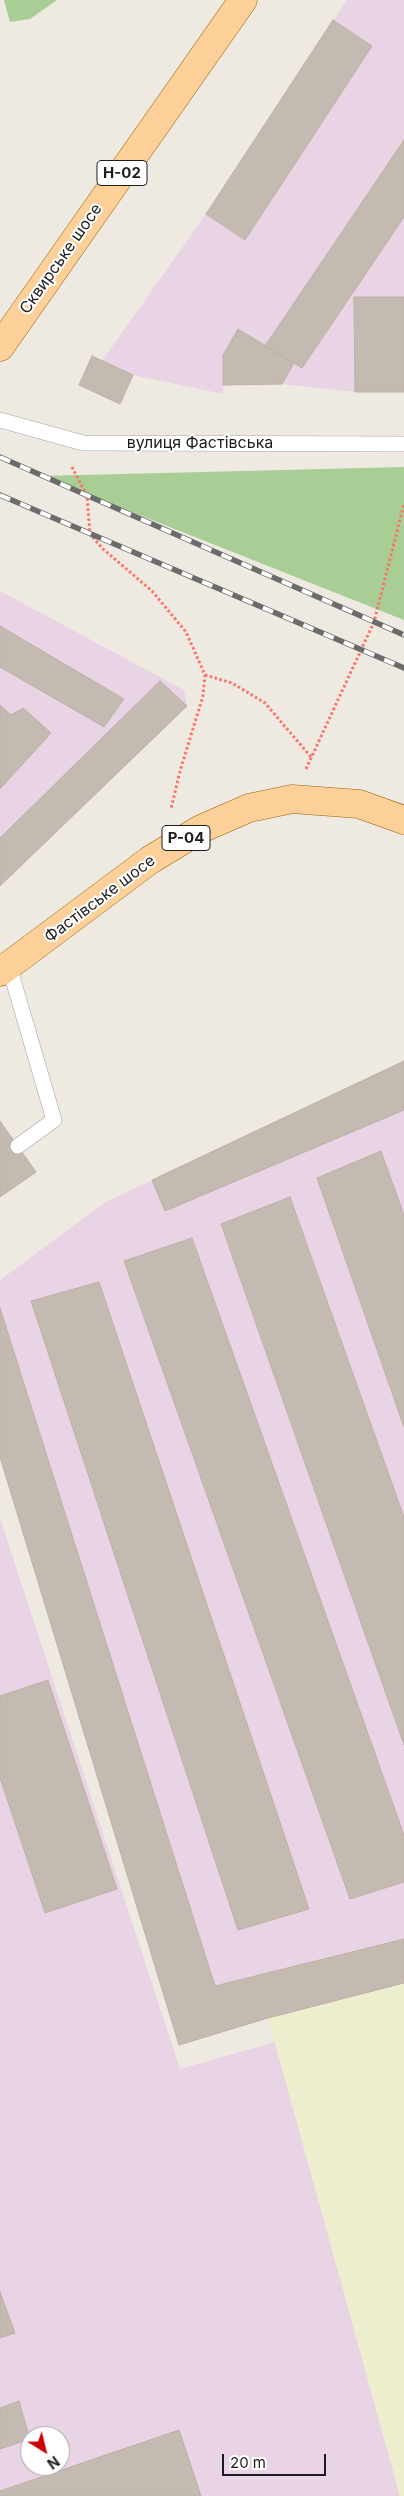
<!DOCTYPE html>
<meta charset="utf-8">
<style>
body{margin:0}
#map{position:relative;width:404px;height:2496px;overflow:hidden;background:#eeeae2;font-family:Inter,sans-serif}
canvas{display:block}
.north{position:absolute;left:20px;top:2426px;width:50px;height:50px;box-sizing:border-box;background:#fff;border:1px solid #a5a5a5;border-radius:50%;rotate:144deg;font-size:14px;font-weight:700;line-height:20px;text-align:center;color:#1d1d1d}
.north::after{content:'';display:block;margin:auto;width:18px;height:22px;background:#ca0003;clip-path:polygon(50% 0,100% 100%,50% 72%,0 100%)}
.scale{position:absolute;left:222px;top:2454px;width:104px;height:22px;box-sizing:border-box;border:2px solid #1d1d1d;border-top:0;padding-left:6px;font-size:15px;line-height:18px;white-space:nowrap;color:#1d1d1d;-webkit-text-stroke:4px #fff;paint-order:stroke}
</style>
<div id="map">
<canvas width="404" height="2496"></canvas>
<div class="north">N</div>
<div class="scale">20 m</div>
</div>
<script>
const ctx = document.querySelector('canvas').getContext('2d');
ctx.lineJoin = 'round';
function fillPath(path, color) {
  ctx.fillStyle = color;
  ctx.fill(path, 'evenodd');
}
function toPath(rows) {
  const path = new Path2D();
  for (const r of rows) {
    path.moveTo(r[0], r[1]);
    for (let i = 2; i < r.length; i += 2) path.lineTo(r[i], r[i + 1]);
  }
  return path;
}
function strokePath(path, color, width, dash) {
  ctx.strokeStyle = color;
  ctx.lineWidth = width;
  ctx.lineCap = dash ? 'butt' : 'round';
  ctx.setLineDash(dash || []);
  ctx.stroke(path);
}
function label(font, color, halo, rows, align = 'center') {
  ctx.font = font + ' Inter,sans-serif';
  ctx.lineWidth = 4;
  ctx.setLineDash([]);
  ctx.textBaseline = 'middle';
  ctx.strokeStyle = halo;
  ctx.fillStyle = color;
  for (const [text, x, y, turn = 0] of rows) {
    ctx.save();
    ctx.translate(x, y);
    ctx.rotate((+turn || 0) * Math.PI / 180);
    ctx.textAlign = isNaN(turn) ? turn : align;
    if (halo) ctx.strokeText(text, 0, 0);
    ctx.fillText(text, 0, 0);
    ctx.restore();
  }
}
fillPath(toPath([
 [347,0,404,0,404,392,355,392,282,384,223,385,223,394,133,375,120,404,79,385,92,356,102,361,206,214],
 [0,591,184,690,187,706,0,886],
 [404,1061,404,1983,268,2018,179,2045,0,1457,0,1280,104,1203],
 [0,1518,180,2069,275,2042,400,2496,0,2496],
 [30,2436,60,2436,60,2466,30,2466]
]), '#e8d4e4');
fillPath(toPath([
 [404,1983,404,2496,400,2496,268,2018]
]), '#eceecd');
fillPath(toPath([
 [4,0,57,0,30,19,10,22],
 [404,467,404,620,41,476]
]), '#a8ce96');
const building = toPath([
 [333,20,372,46,245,240,206,214,333,20],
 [404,140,404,217,302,368,265,346,404,140],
 [354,297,404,297,404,392,355,392,354,297],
 [238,329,294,363,282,384,223,385,223,355,238,329],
 [92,356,133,375,120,404,79,385,92,356],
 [0,626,124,699,104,727,0,667,0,626],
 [160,681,187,706,0,886,0,838,160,681],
 [0,705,11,715,23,708,51,733,0,789,0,705],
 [404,1061,404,1110,165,1211,152,1180,404,1061],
 [0,1121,36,1172,0,1197,0,1121],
 [381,1151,404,1215,404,1427,317,1178,381,1151],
 [290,1197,404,1517,404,1745,221,1224,290,1197],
 [192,1238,404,1835,404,1882,350,1899,124,1261,192,1238],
 [99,1282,309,1909,238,1930,31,1301,99,1282],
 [0,1308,215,1986,404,1939,404,1983,268,2018,179,2045,0,1457,0,1308],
 [48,1680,117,1889,45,1913,0,1778,0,1696,48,1680],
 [0,2292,15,2333,0,2338,0,2292],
 [19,2401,30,2439,0,2449,0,2408,19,2401],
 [179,2430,201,2496,0,2496,0,2491,179,2430]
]);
fillPath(building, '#c3bab2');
strokePath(building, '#c0b0a5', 1);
const lane = toPath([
 [0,420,83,443,404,444],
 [9,966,54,1120,18,1146]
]);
const primary = toPath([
 [0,347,243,0],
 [0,972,150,860,201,829,249,808,292,799,359,804,404,820]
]);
strokePath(lane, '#a4a4a4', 16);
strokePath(primary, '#966200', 29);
strokePath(toPath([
 [72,467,87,496,90,534,102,548,152,591,186,632,205,675,203,696,180,771,171,809],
 [205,675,232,683,265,703,311,757],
 [306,769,374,622,404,504]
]), '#fb7466', 3, [2.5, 2.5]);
strokePath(lane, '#fff', 15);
strokePath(primary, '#fdd099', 28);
const rail = toPath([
 [0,457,404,635],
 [0,495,404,668]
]);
strokePath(rail, '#6b6b6b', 5.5);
strokePath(rail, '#fff', 4, [11]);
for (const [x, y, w] of [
 [122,173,50],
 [186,838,48]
]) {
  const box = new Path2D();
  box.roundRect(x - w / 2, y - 12.5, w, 25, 4);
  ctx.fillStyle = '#fff';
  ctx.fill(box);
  strokePath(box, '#1d1d1d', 1);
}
label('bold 15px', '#1d1d1d', null, [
 ["Н-02",122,173],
 ["Р-04",186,838]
]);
label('16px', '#1d1d1d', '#fff', [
 ["Сквирське шосе",61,259,-55],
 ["вулиця Фастівська",200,443],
 ["Фастівське шосе",100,899,-37]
]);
</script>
